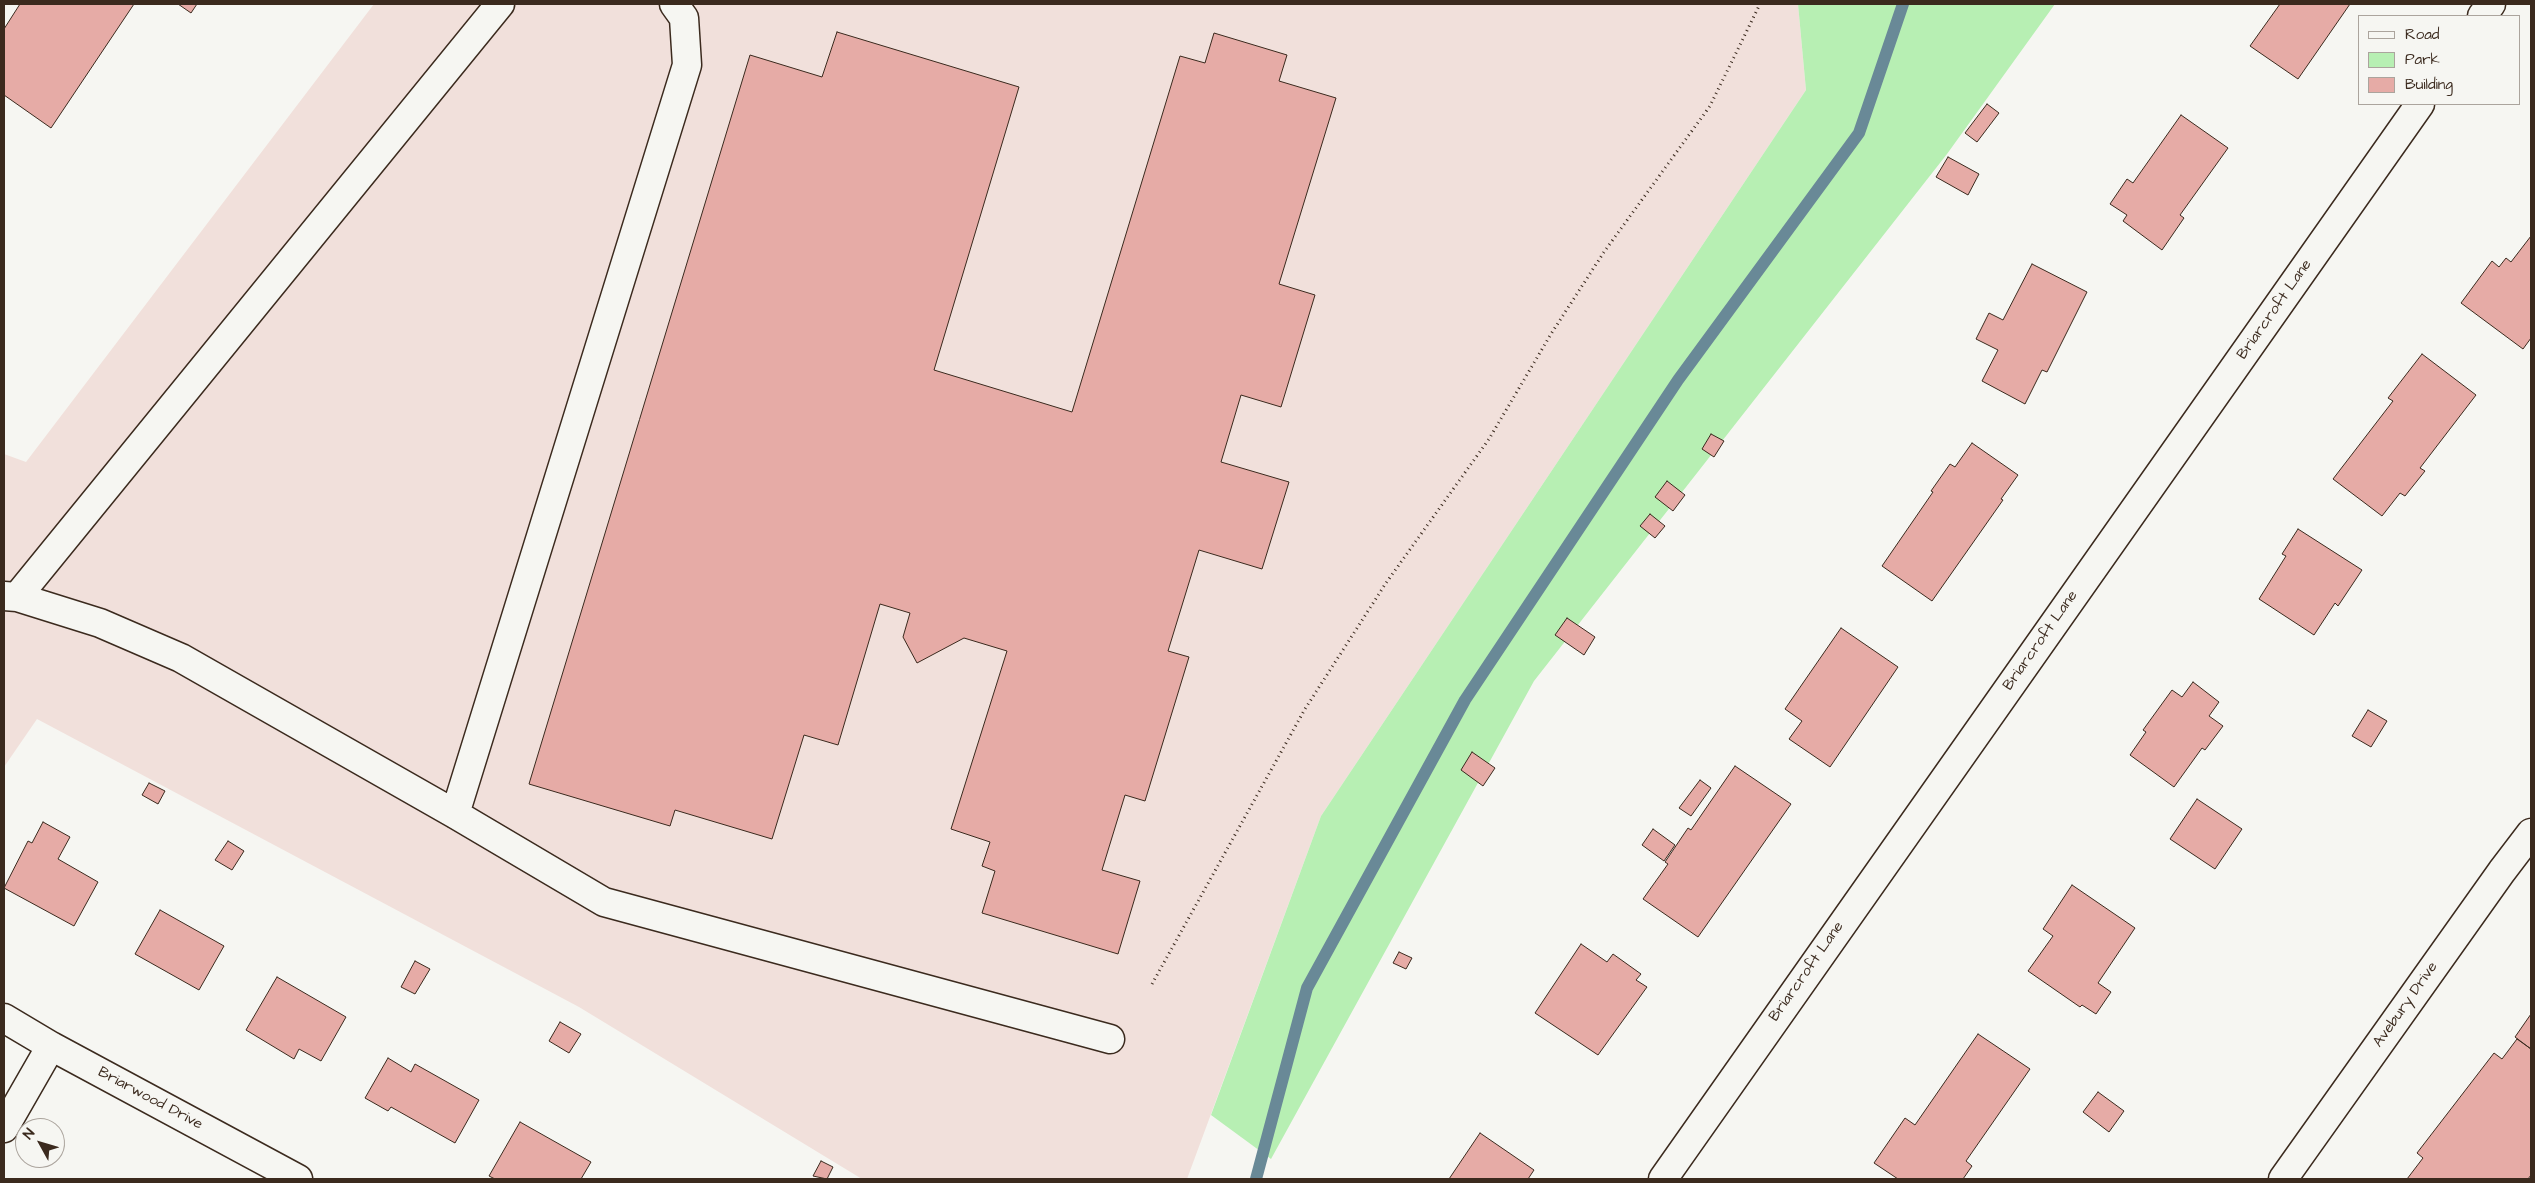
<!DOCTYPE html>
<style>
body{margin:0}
#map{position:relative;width:2535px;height:1183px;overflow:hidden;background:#f6f6f2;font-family:"Architects Daughter",sans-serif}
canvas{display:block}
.frame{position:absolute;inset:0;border:5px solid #3b2a1e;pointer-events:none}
.legend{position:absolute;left:2358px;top:15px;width:162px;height:90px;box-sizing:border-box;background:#f6f6f2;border:1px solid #aba49d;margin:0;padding:6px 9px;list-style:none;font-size:15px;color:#3b2a1e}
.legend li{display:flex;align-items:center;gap:10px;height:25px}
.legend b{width:25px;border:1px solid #aba49d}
.north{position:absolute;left:15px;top:1118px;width:50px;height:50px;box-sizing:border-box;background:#f6f6f2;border:1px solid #aba49d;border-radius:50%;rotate:309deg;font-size:14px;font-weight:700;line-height:20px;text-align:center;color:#3b2a1e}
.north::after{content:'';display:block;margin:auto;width:18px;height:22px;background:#3b2a1e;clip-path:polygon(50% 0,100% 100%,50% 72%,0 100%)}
</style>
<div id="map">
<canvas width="2535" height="1183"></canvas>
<div class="frame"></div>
<ul class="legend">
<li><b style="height:6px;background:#f6f6f2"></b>Road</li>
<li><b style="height:14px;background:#b7efb3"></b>Park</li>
<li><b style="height:14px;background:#e6aba6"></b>Building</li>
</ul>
<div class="north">N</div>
</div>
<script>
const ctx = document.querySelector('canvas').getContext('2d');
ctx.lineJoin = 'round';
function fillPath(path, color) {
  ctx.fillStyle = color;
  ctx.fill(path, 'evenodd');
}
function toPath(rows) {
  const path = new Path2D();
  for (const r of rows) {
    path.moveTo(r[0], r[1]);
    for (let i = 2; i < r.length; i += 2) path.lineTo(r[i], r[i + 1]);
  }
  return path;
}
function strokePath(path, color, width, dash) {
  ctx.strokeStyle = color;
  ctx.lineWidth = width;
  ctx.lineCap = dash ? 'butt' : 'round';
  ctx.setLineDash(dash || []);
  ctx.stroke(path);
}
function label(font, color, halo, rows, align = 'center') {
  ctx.font = font + ' "Architects Daughter",sans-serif';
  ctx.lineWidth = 4.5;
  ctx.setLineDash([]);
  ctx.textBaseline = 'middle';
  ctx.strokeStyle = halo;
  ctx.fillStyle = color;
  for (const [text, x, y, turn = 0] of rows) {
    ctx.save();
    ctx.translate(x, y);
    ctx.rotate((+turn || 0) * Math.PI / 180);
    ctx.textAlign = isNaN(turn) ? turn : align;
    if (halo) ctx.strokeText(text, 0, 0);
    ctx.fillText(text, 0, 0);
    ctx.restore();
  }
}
fillPath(toPath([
 [374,4,1798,4,1806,90,1321,816,1187,1179,862,1179,579,1007,37,719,4,767,4,454,26,462]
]), '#f1e0db');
fillPath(toPath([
 [1798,4,2055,4,1947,154,1534,681,1271,1159,1211,1115,1321,816,1806,90]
]), '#b7efb3');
strokePath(toPath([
 [1256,1179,1307,988,1465,700,1678,380,1859,133,1903,4]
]), '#698997', 12);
const building = toPath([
 [20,4,134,4,51,128,4,95,4,29,20,4],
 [178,4,197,4,191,13,178,4],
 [2280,4,2350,4,2298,79,2250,46,2280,4],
 [837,32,1019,87,934,370,1072,412,1180,56,1205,63,1214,33,1287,55,1279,81,1336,98,1279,284,1315,295,1281,407,1241,395,1221,462,1289,482,1262,569,1199,550,1168,651,1189,657,1145,801,1125,795,1102,870,1140,881,1118,954,982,913,995,871,982,866,990,842,951,829,1007,651,964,638,917,663,903,637,910,613,880,604,838,745,804,735,772,839,675,810,670,826,529,784,750,55,822,77,837,32],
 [1987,104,1999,113,1977,142,1965,133,1987,104],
 [2181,115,2228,148,2180,215,2184,218,2162,250,2123,221,2127,215,2110,204,2127,179,2133,183,2181,115],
 [1948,157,1979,174,1968,195,1936,177,1948,157],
 [2531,236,2531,338,2523,349,2461,303,2492,261,2499,267,2506,258,2511,262,2531,236],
 [2032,264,2087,292,2047,372,2042,370,2025,404,1982,381,1998,350,1976,339,1989,313,2003,320,2032,264],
 [2422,354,2476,395,2420,468,2425,471,2405,496,2400,493,2382,516,2333,479,2393,401,2388,398,2422,354],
 [1711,434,1724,441,1714,457,1702,449,1711,434],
 [1972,443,2018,475,2001,499,2003,500,1932,601,1882,566,1933,492,1931,491,1950,464,1955,467,1972,443],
 [1667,481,1685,495,1673,511,1655,497,1667,481],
 [1650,514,1665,526,1655,538,1640,526,1650,514],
 [2298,529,2362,570,2338,606,2335,603,2314,635,2259,599,2286,556,2282,554,2298,529],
 [1567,618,1595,637,1584,655,1555,635,1567,618],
 [1841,628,1898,667,1830,767,1789,739,1802,721,1785,709,1841,628],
 [2193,682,2219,702,2209,716,2223,726,2205,750,2202,748,2174,787,2130,755,2146,732,2143,730,2172,690,2182,697,2193,682],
 [2368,710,2387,721,2371,747,2352,736,2368,710],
 [1472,752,1495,768,1483,786,1461,770,1472,752],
 [1735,766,1791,804,1698,937,1643,899,1668,864,1665,862,1688,828,1691,830,1735,766],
 [1700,780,1711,788,1691,816,1679,808,1700,780],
 [149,783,165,791,158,804,142,795,149,783],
 [2197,799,2242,829,2215,869,2170,839,2197,799],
 [43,822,70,837,58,859,98,882,74,926,4,888,28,841,32,843,43,822],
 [1653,829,1675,845,1664,861,1642,845,1653,829],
 [228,841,244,851,232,870,215,860,228,841],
 [2072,885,2135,928,2098,983,2111,992,2096,1014,2082,1005,2080,1007,2028,971,2053,936,2043,929,2072,885],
 [160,910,224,946,199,990,135,954,160,910],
 [1581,944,1607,962,1613,954,1641,974,1636,980,1647,987,1598,1055,1535,1013,1581,944],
 [1399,952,1412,958,1406,969,1393,963,1399,952],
 [415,961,430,969,415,994,401,987,415,961],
 [277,977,346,1017,321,1061,299,1049,294,1059,246,1030,277,977],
 [2531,1014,2531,1049,2515,1037,2531,1014],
 [560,1022,581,1034,569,1053,549,1041,560,1022],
 [1978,1034,2030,1069,1966,1161,1972,1166,1963,1179,1898,1179,1874,1163,1905,1118,1915,1125,1978,1034],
 [2517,1039,2531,1049,2531,1175,2528,1179,2407,1179,2423,1158,2417,1153,2494,1053,2502,1059,2517,1039],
 [388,1058,411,1072,415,1064,479,1100,455,1143,391,1107,388,1111,365,1098,388,1058],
 [2098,1092,2124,1111,2109,1132,2083,1112,2098,1092],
 [520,1122,591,1162,581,1179,495,1179,489,1176,520,1122],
 [1480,1133,1534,1170,1528,1179,1449,1179,1480,1133],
 [821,1161,833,1167,827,1179,813,1176,821,1161]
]);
fillPath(building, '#e6aba6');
strokePath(building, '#3b2a1e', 1);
const minor = toPath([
 [2482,16,2491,4],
 [4,596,17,597,500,4],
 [17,597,100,623,181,658,455,814,604,902,1110,1039],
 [455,814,687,65,684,18,674,4],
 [4,1018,51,1046,298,1179],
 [4,1128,51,1046],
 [1663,1179,2420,104],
 [2283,1179,2502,871,2531,833]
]);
strokePath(minor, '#3b2a1e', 31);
strokePath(toPath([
 [1152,984,1305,709,1386,583,1489,439,1551,334,1604,252,1710,106,1760,4]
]), '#3b2a1e', 3, [1, 4]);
strokePath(minor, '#f6f6f2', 28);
label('15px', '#3b2a1e', '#f6f6f2', [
 ["Briarcroft Lane",2275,310,-55],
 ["Briarcroft Lane",2041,641,-55],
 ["Briarcroft Lane",1807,972,-55],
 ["Avebury Drive",2406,1005,-55],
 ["Briarwood Drive",150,1099,28]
]);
</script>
